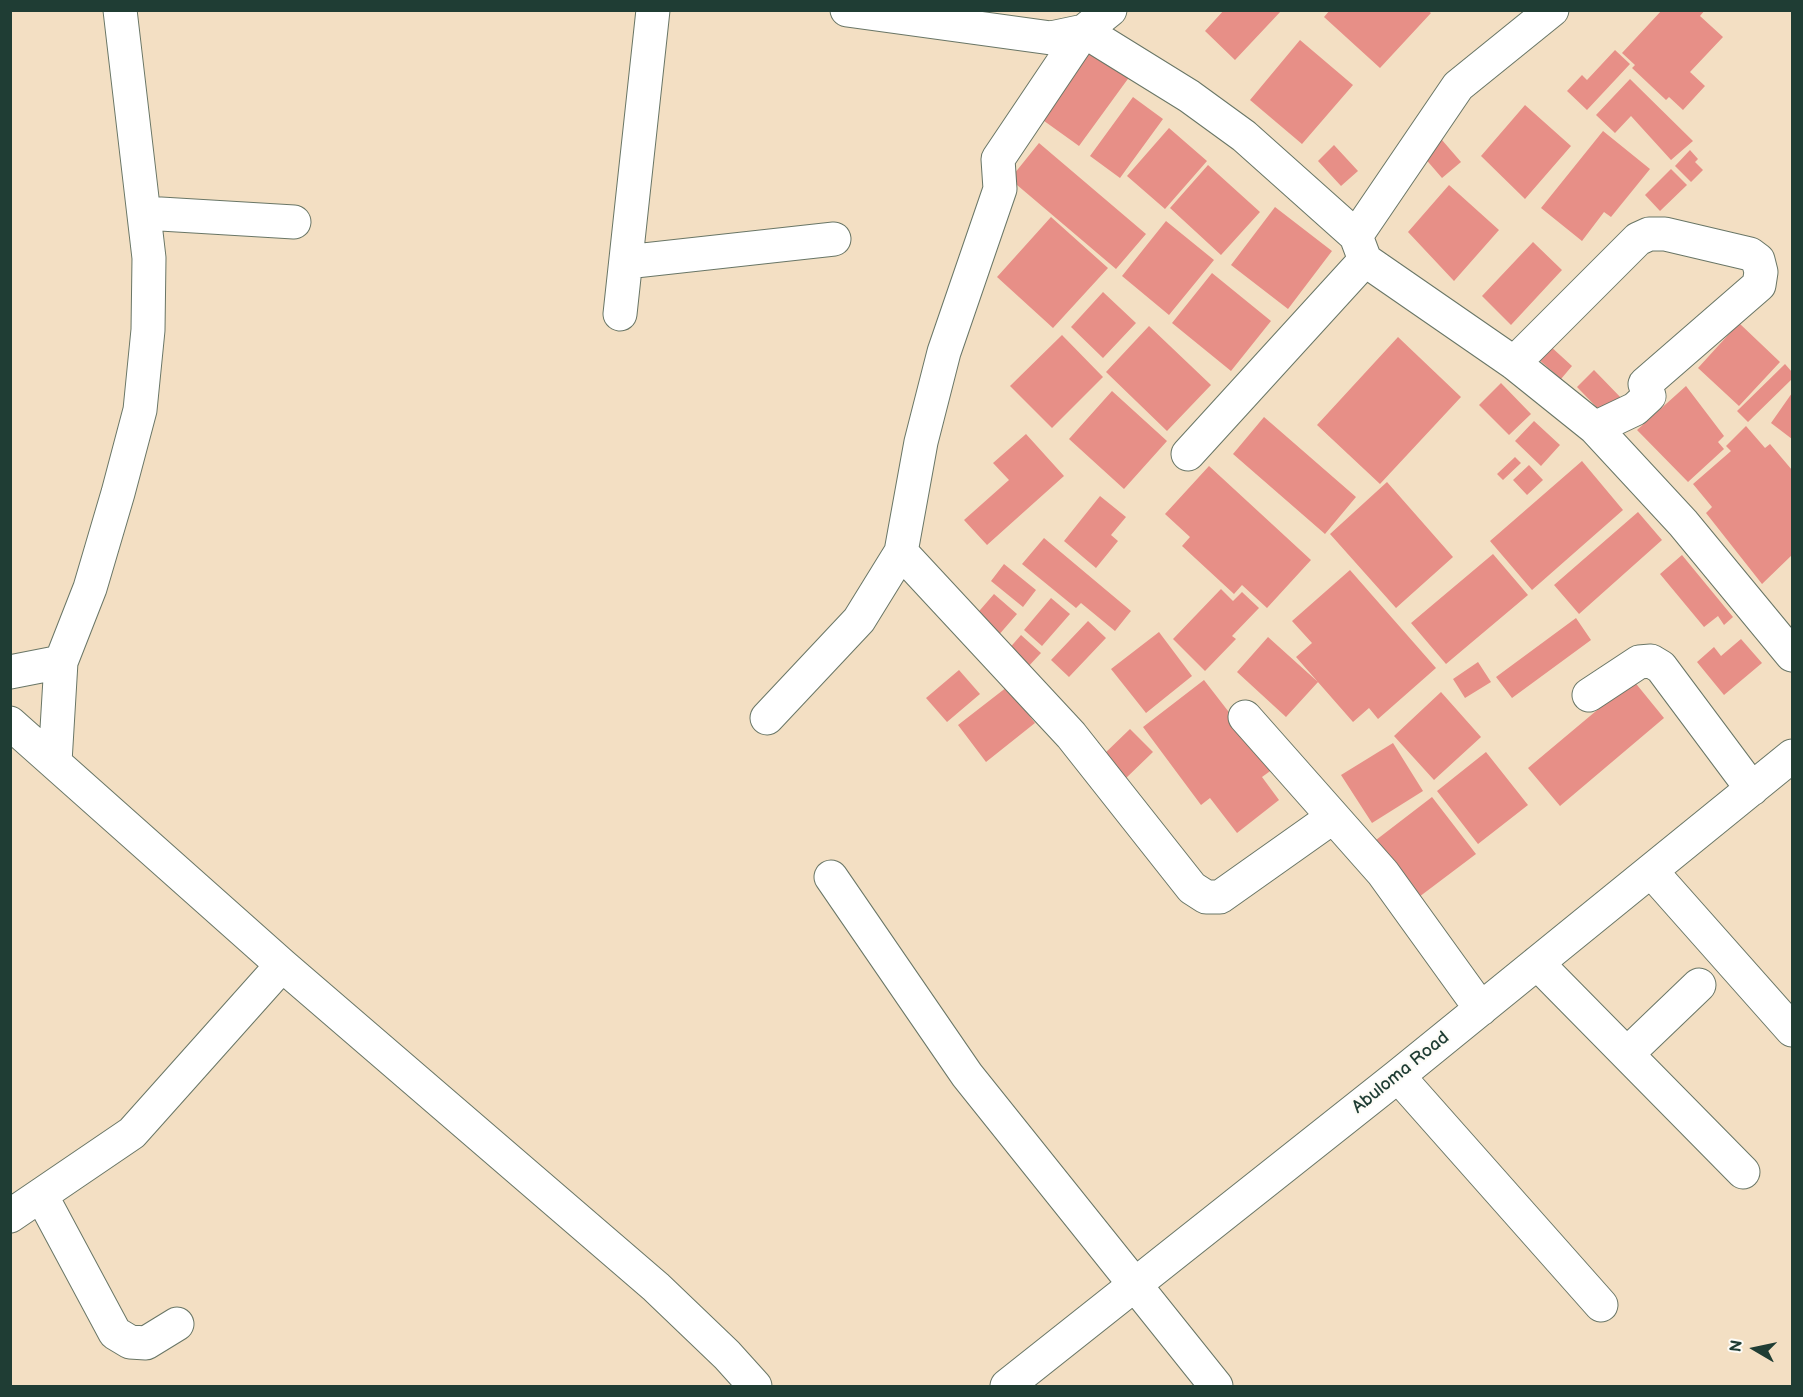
<!DOCTYPE html>
<style>
body{margin:0}
#map{position:relative;width:1803px;height:1397px;overflow:hidden;background:#f3dfc3;font-family:"Balsamiq Sans",sans-serif}
canvas{display:block}
.frame{position:absolute;inset:0;border:12px solid #1f3d34;pointer-events:none}
.north{position:absolute;left:1725px;top:1319px;width:60px;height:60px;-webkit-text-stroke:4px #fdfcf7;paint-order:stroke;rotate:279deg;font-size:16px;font-weight:700;line-height:24px;text-align:center;color:#1f3d34}
.north::after{content:'';display:block;margin:auto;width:21px;height:27px;background:#1f3d34;clip-path:polygon(50% 0,100% 100%,50% 72%,0 100%)}
</style>
<div id="map">
<canvas width="1803" height="1397"></canvas>
<div class="frame"></div>
<div class="north">N</div>
</div>
<script>
const ctx = document.querySelector('canvas').getContext('2d');
ctx.lineJoin = 'round';
function fillPath(path, color) {
  ctx.fillStyle = color;
  ctx.fill(path, 'evenodd');
}
function toPath(rows) {
  const path = new Path2D();
  for (const r of rows) {
    path.moveTo(r[0], r[1]);
    for (let i = 2; i < r.length; i += 2) path.lineTo(r[i], r[i + 1]);
  }
  return path;
}
function strokePath(path, color, width, dash) {
  ctx.strokeStyle = color;
  ctx.lineWidth = width;
  ctx.lineCap = dash ? 'butt' : 'round';
  ctx.setLineDash(dash || []);
  ctx.stroke(path);
}
function label(font, color, halo, rows, align = 'center') {
  ctx.font = font + ' "Balsamiq Sans",sans-serif';
  ctx.lineWidth = 4.5;
  ctx.setLineDash([]);
  ctx.textBaseline = 'middle';
  ctx.strokeStyle = halo;
  ctx.fillStyle = color;
  for (const [text, x, y, turn = 0] of rows) {
    ctx.save();
    ctx.translate(x, y);
    ctx.rotate((+turn || 0) * Math.PI / 180);
    ctx.textAlign = isNaN(turn) ? turn : align;
    if (halo) ctx.strokeText(text, 0, 0);
    ctx.fillText(text, 0, 0);
    ctx.restore();
  }
}
fillPath(toPath([
 [1224,10,1282,10,1235,60,1205,31],
 [1330,10,1427,10,1431,13,1380,68,1324,17],
 [1662,10,1705,10,1700,16,1723,37,1690,72,1705,86,1683,110,1669,97,1666,100,1632,68,1635,65,1622,53],
 [1300,40,1353,85,1302,144,1250,100],
 [1092,47,1130,76,1079,146,1040,118],
 [1615,50,1630,64,1587,110,1567,91,1582,75,1587,80],
 [1630,79,1693,141,1671,160,1631,116,1615,133,1596,115],
 [1133,97,1163,119,1120,178,1090,156],
 [1525,105,1571,146,1525,199,1481,156],
 [1169,128,1207,161,1165,209,1127,176],
 [1603,131,1650,169,1611,217,1604,212,1582,241,1541,208],
 [1442,140,1461,162,1442,178,1423,156],
 [1039,143,1146,234,1116,269,1010,179],
 [1334,145,1358,171,1341,186,1318,161],
 [1690,150,1698,159,1695,162,1703,170,1691,182,1675,166],
 [1208,165,1260,212,1221,255,1170,208],
 [1671,169,1687,185,1660,211,1645,195],
 [1449,185,1499,230,1454,281,1408,232],
 [1275,207,1332,251,1288,309,1231,265],
 [1051,217,1108,268,1053,328,997,277],
 [1166,221,1214,260,1169,315,1122,276],
 [1533,242,1562,270,1511,325,1482,296],
 [1212,273,1271,321,1231,371,1172,323],
 [1103,292,1136,323,1103,358,1071,327],
 [1739,323,1780,362,1739,406,1698,368],
 [1149,326,1211,385,1167,431,1106,372],
 [1062,335,1103,377,1052,428,1010,386],
 [1398,337,1461,397,1380,484,1317,425],
 [1549,345,1572,366,1561,379,1537,358],
 [1785,364,1792,372,1792,379,1748,422,1737,411],
 [1594,370,1626,403,1609,420,1577,387],
 [1501,383,1531,414,1509,435,1479,405],
 [1686,386,1724,436,1718,442,1724,449,1688,482,1637,430],
 [1112,391,1167,441,1124,489,1069,439],
 [1792,393,1792,439,1771,423],
 [1264,417,1356,497,1325,534,1233,454],
 [1534,421,1560,445,1541,466,1515,441],
 [1746,426,1765,448,1770,444,1792,470,1792,555,1762,584,1706,513,1712,507,1693,484,1731,451,1726,446],
 [1026,434,1064,476,987,545,964,520,1009,480,993,463],
 [1515,457,1521,463,1503,480,1497,474],
 [1582,461,1623,510,1532,590,1490,541],
 [1529,465,1543,480,1527,495,1513,480],
 [1209,466,1311,560,1267,608,1242,585,1234,594,1182,546,1190,537,1165,514],
 [1387,482,1453,557,1396,608,1330,534],
 [1100,496,1126,517,1111,535,1118,541,1096,568,1064,541],
 [1638,512,1662,540,1579,614,1554,585],
 [1044,538,1131,611,1115,631,1081,603,1076,608,1022,564],
 [1493,554,1528,595,1446,664,1411,623],
 [1682,555,1733,617,1724,625,1718,616,1704,627,1660,574],
 [1004,564,1036,590,1023,607,991,581],
 [1350,570,1436,668,1378,719,1369,708,1353,722,1296,657,1312,643,1292,621],
 [1221,589,1233,601,1242,592,1259,608,1232,636,1236,639,1205,671,1173,639],
 [994,594,1017,614,997,637,974,617],
 [1051,598,1070,614,1042,646,1024,630],
 [1576,618,1591,640,1512,698,1496,677],
 [1088,621,1106,638,1069,677,1051,660],
 [1159,632,1192,676,1146,713,1111,669],
 [1021,635,1041,653,1026,669,1007,651],
 [1268,637,1318,682,1286,717,1237,672],
 [1741,639,1762,663,1724,695,1697,662,1714,647,1721,656],
 [1478,662,1491,682,1465,698,1453,679],
 [959,670,980,694,947,722,926,698],
 [1204,680,1273,769,1262,777,1279,800,1237,833,1210,798,1201,805,1143,727],
 [1633,680,1664,718,1560,806,1528,768],
 [1007,687,1035,723,986,762,958,725],
 [1441,692,1481,737,1434,780,1394,736],
 [1130,729,1153,752,1124,780,1102,756],
 [1393,743,1423,791,1372,823,1341,775],
 [1486,752,1528,805,1478,844,1437,791],
 [1432,797,1476,854,1419,897,1376,840]
]), '#e78f87');
const minor = toPath([
 [847,10,1051,38,1084,31,1189,96,1244,136,1356,236,1365,260,1514,363,1595,428,1683,523,1792,655],
 [144,213,294,222],
 [1356,236,1458,86,1552,10],
 [626,262,834,239],
 [620,314,653,10],
 [1514,363,1638,239,1649,234,1665,234,1750,254,1758,260,1761,272,1759,285,1645,384,1649,396,1635,409,1595,428],
 [1188,454,1365,260],
 [901,552,1071,735,1192,888,1206,897,1220,897,1333,817],
 [10,672,61,662],
 [1589,695,1639,662,1651,661,1661,667,1752,789],
 [1245,717,1383,873,1481,1009],
 [767,718,859,620,901,552,921,442,944,352,1000,189,998,159,1084,31,1110,10],
 [10,723,282,965,656,1287,727,1355,755,1386],
 [55,762,61,662,90,588,118,493,140,410,148,330,149,258,120,10],
 [1651,871,1792,1030],
 [831,877,967,1075,1216,1386],
 [1537,963,1743,1172],
 [1627,1054,1699,985],
 [1398,1076,1601,1305],
 [41,1195,115,1333,130,1342,146,1343,177,1324],
 [10,1216,132,1133,282,965],
 [1007,1386,1398,1076,1792,756]
]);
strokePath(minor, '#697666', 35);
strokePath(minor, '#fff', 33);
label('18px', '#1f3d34', '#fdfcf7', [
 ["Abuloma Road",1401,1073,-39]
]);
</script>
